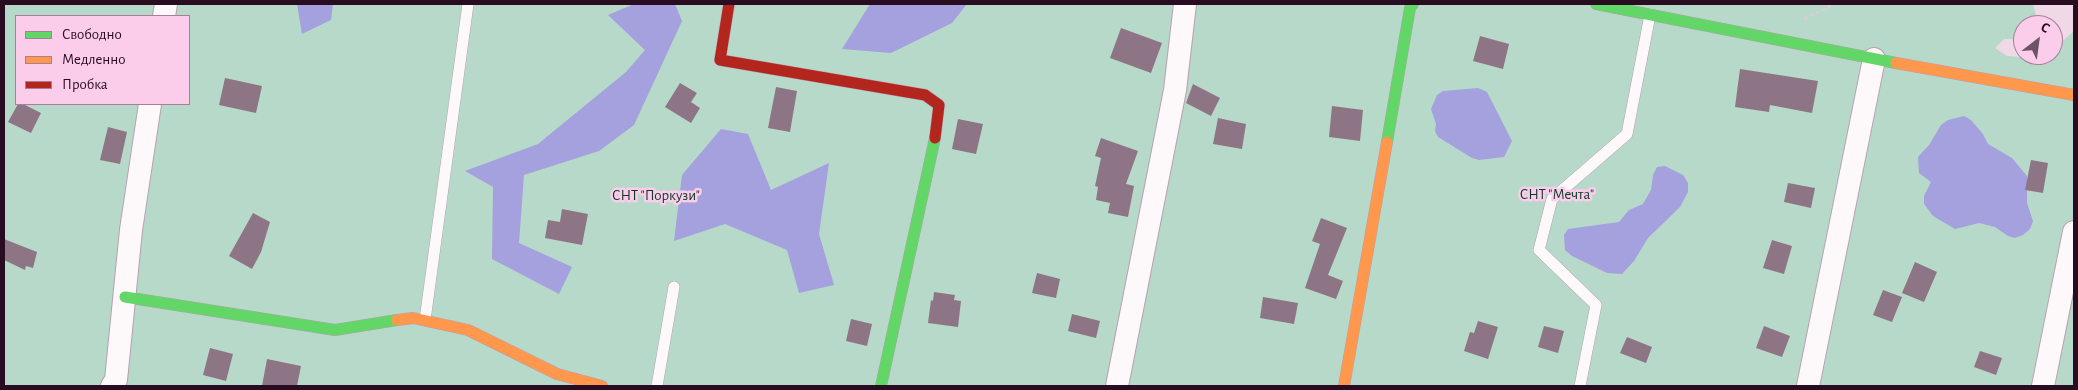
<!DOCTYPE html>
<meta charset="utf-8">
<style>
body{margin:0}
#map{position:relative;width:2078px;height:390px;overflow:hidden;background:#f0d8e7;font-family:"Alegreya Sans",sans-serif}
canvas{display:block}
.frame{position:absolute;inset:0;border:5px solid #270d1f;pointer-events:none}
.legend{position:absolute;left:15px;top:15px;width:175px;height:90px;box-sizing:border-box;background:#fbcdea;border:1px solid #a68099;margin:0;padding:6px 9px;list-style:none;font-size:15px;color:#270d1f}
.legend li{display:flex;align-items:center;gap:10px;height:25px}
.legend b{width:25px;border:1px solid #a68099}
.north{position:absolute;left:2013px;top:15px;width:50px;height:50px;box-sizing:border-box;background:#fbcdea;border:1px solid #a68099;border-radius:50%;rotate:30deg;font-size:14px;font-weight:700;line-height:20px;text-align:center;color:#270d1f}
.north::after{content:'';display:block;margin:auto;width:18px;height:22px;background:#6d5465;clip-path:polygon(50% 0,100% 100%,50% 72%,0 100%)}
</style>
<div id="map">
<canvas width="2078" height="390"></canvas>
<div class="frame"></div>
<ul class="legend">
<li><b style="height:6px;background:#63d668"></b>Свободно</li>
<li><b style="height:6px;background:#ff974d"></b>Медленно</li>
<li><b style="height:6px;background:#b3261e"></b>Пробка</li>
</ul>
<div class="north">С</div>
</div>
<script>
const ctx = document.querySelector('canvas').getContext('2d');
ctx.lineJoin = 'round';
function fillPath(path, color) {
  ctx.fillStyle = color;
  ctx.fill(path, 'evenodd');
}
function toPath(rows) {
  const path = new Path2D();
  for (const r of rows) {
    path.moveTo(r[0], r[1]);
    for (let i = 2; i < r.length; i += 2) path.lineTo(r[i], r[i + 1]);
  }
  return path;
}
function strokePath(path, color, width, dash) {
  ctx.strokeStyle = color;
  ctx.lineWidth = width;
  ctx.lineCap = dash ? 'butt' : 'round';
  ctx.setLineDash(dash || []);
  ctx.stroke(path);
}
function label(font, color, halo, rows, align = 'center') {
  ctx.font = font + ' "Alegreya Sans",sans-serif';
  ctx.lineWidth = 5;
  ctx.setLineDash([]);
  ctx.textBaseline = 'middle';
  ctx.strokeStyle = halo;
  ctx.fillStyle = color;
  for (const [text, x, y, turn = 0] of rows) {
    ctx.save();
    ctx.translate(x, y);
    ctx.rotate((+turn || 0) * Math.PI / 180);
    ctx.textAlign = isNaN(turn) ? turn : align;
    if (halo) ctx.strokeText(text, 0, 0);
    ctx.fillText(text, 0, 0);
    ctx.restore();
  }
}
fillPath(toPath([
 [4,4,2033,4,2037,19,2033,25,2023,25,2023,39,2004,39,1995,48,2007,56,2036,58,2041,55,2053,55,2053,49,2074,31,2074,386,4,386],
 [16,16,189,16,189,104,16,104]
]), '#b7d9c9');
fillPath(toPath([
 [297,4,333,4,331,20,302,34],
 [634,4,675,4,682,21,634,125,599,151,524,175,519,243,572,267,559,294,492,259,493,187,465,171,538,144,626,72,645,50,608,15],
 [870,4,967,4,952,23,891,53,842,49],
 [1478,88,1487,92,1512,141,1504,157,1479,160,1472,158,1438,137,1435,131,1436,124,1431,109,1437,95,1443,91],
 [1964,116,1971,120,1983,134,1988,144,2012,158,2027,176,2027,203,2033,221,2030,229,2023,235,2015,238,2008,236,1995,227,1979,223,1955,229,1933,216,1924,204,1924,196,1931,182,1919,173,1918,157,1929,145,1941,125,1948,120],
 [721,129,748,134,771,190,829,163,819,234,834,285,799,293,787,250,725,224,674,241,682,175],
 [1665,166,1683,175,1688,183,1688,192,1680,207,1648,238,1634,261,1622,274,1607,273,1572,256,1565,250,1564,235,1568,229,1619,222,1629,210,1643,204,1651,190,1653,175,1657,167]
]), '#a5a0de');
fillPath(toPath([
 [1121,28,1162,43,1151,73,1110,58],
 [1480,36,1509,44,1503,69,1473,61],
 [1740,69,1818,81,1812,113,1770,105,1769,112,1735,107],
 [225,78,262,86,256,113,219,105],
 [680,83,697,93,691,102,700,108,691,123,665,107],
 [1193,84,1220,98,1211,116,1186,103],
 [776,87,797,91,790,132,768,128],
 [18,104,23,104,41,113,31,133,8,122],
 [1332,106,1363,110,1360,141,1329,137],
 [1218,118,1246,124,1242,149,1213,144],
 [958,119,983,124,976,154,952,149],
 [108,127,127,132,120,164,100,160],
 [1101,138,1138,151,1126,184,1134,186,1128,217,1108,213,1110,203,1096,200,1098,187,1095,186,1101,158,1095,156],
 [2031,160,2048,163,2043,193,2025,190],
 [1788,183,1815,188,1811,208,1784,202],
 [562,209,588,214,582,245,545,238,548,220,560,222],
 [253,213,270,222,261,252,252,269,229,256],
 [1321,218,1347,228,1328,275,1343,281,1336,299,1305,288,1320,244,1312,241],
 [4,239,37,252,33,268,26,266,25,270,4,260],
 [1772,240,1792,246,1784,274,1763,268],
 [1915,262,1937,272,1924,302,1902,293],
 [1037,273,1060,279,1056,298,1032,293],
 [1883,290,1902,297,1892,322,1873,315],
 [934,292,955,295,954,300,961,301,958,327,928,323,931,300,933,301],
 [1263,297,1298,303,1294,324,1260,318],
 [1072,314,1100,321,1096,338,1068,331],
 [851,319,872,324,867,346,846,341],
 [1478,321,1498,327,1488,359,1464,351,1470,332,1474,333],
 [1544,326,1564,331,1558,353,1538,347],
 [1764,326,1790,336,1782,357,1756,348],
 [1627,337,1652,347,1646,363,1620,353],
 [210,348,233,354,226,381,203,375],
 [1980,351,2002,358,1996,375,1974,367],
 [267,359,301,366,297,386,262,386]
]), '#8e7586');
const lane = toPath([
 [425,320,468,4],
 [657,386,674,287],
 [1580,386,1596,305,1539,250,1552,199,1627,134,1650,15]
]);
const street = toPath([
 [164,16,166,4],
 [112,386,116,380,131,230,150,104],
 [1117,386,1175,90,1185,4],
 [1808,386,1874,59],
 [2043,386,2074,232]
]);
const fast = toPath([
 [1596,4,1896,63],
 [1387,142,1410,8,1413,4],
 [125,297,335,330,397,320],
 [881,386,935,138]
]);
const slow = toPath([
 [1896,63,2074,95],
 [397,320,413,318,468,330,557,374,602,386],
 [1344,386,1387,142]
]);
const jam = toPath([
 [729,4,720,60,925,95,939,105,935,138]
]);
strokePath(lane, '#b8a0b0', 12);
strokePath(street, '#b8a0b0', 24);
strokePath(fast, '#b8a0b0', 12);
strokePath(slow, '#b8a0b0', 12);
strokePath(jam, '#b8a0b0', 12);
strokePath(toPath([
 [1804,19,1835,4]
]), '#d6cfd3', 3, [4, 2.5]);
strokePath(lane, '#fdf9fb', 11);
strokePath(street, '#fdf9fb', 22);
strokePath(fast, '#63d668', 11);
strokePath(slow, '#ff974d', 11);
strokePath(jam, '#b3261e', 11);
label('15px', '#0c3a27', '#fbcdea', [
 ["СНТ \"Мечта\"",1557,194],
 ["СНТ \"Поркузи\"",656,195]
]);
</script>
